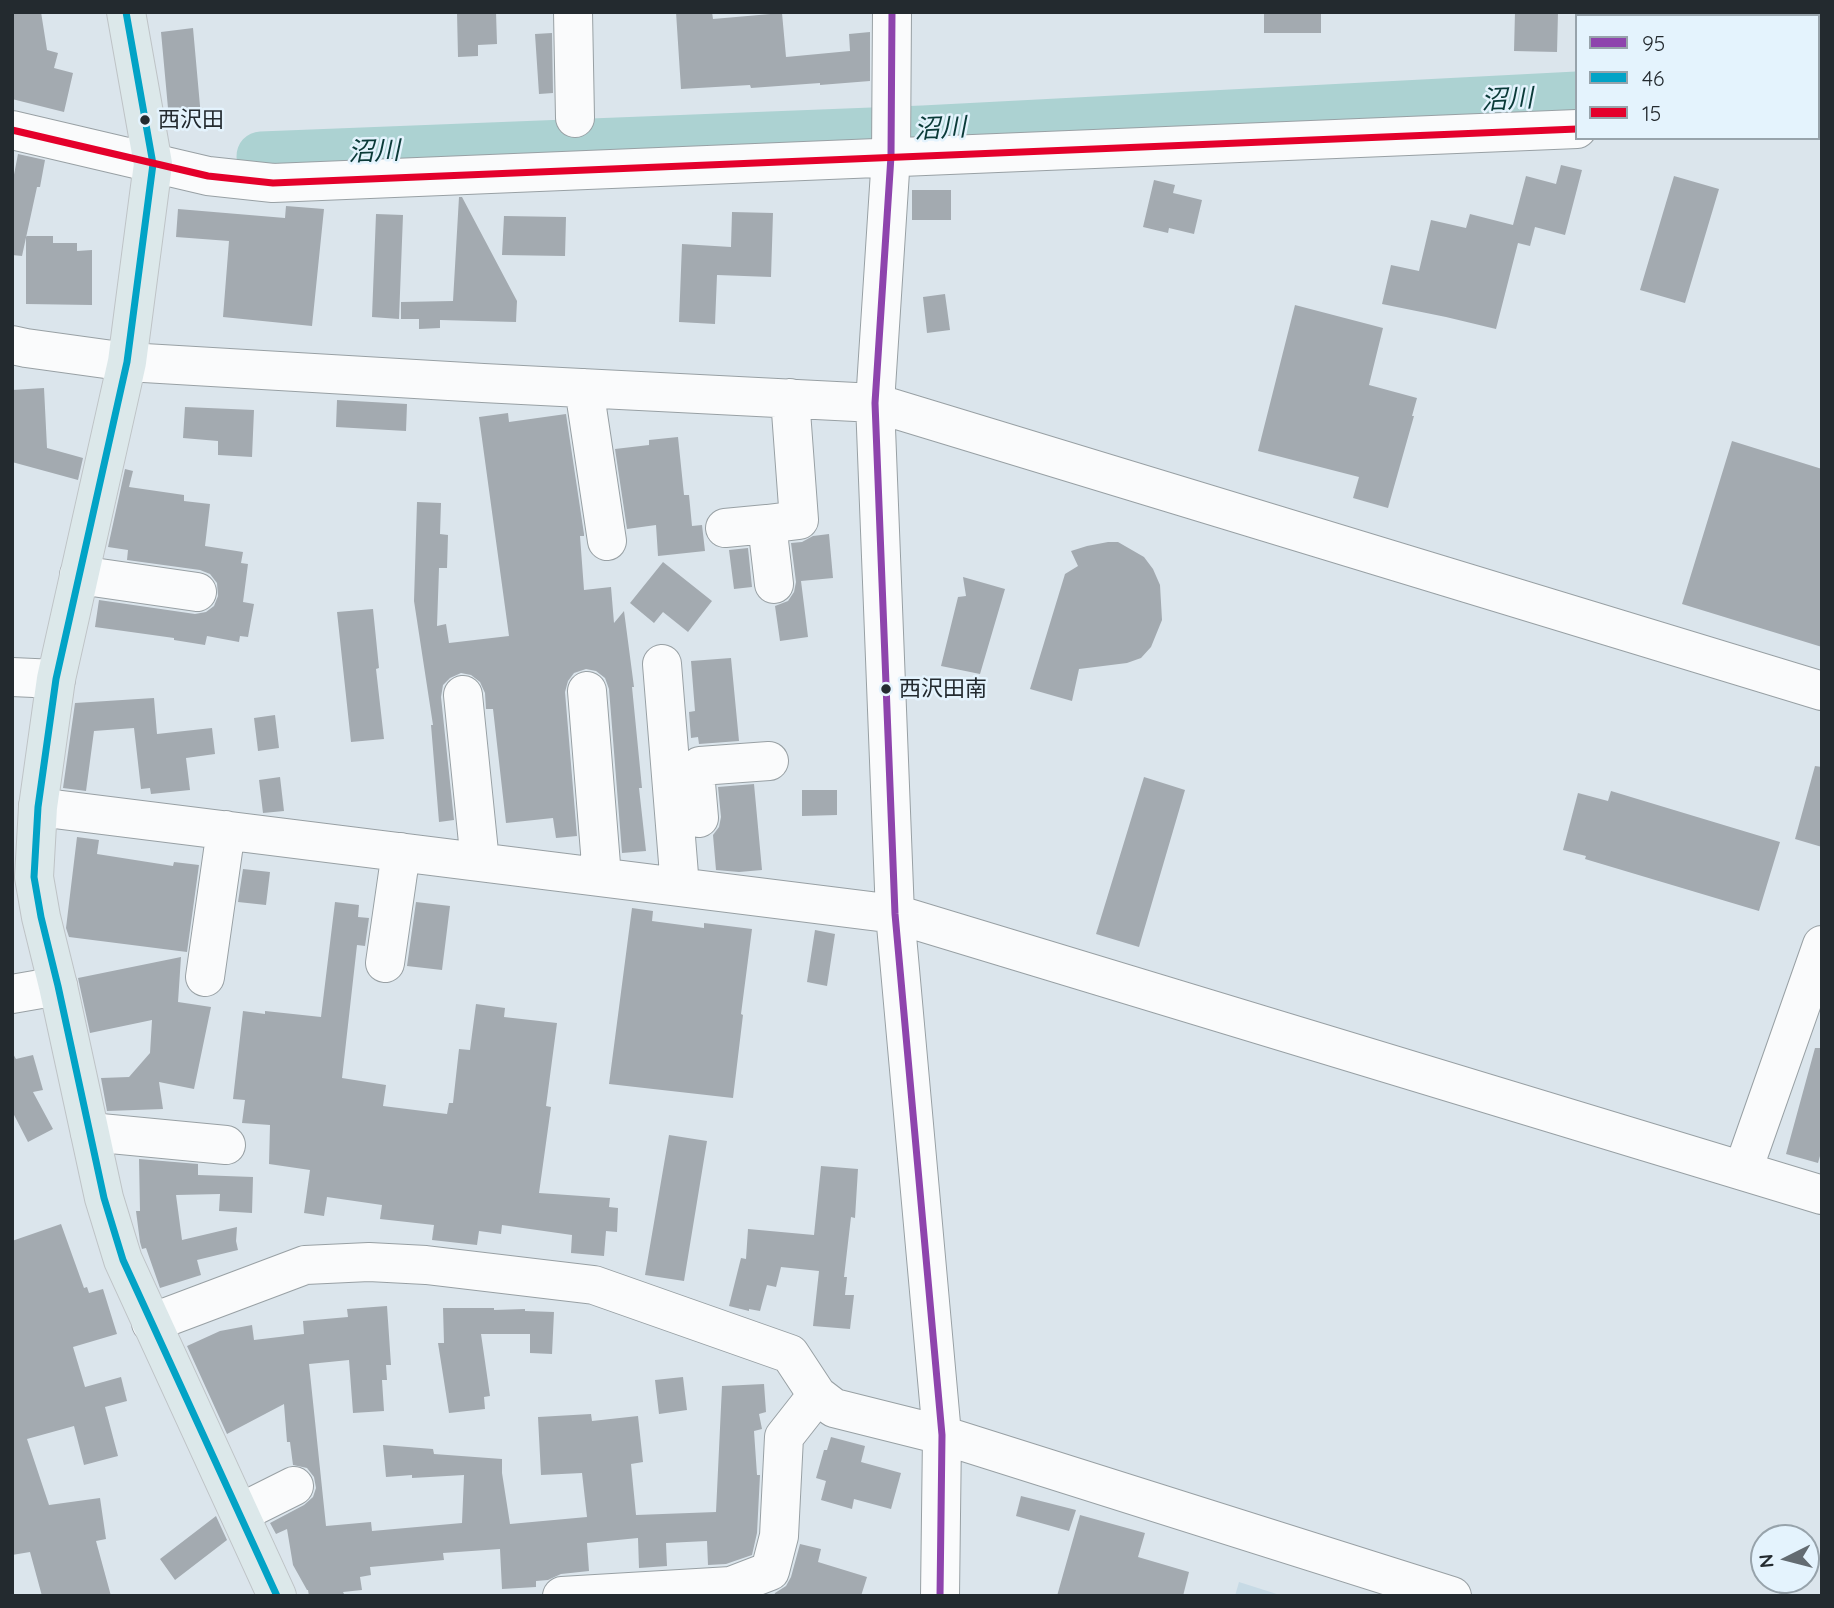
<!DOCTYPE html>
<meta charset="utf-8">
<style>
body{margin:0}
#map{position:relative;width:1834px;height:1608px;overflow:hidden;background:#dbe5ec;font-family:Quicksand,sans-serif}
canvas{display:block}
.frame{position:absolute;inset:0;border:14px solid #232a2f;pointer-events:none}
.legend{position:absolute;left:1575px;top:14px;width:245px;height:126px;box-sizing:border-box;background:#e4f3fd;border:2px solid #97a3ab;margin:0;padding:9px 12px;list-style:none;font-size:21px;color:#232a2f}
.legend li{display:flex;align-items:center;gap:14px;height:35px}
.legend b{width:35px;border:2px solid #97a3ab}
.north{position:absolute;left:1750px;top:1524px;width:70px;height:70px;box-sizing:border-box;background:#e4f3fd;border:2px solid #97a3ab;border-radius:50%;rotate:264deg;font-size:19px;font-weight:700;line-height:28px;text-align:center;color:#232a2f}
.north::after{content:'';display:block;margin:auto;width:24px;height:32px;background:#636b71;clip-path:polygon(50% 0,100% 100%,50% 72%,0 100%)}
</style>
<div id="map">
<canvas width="1834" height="1608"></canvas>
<div class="frame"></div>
<ul class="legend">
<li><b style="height:9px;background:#8e44ad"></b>95</li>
<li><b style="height:9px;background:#02a3c6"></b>46</li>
<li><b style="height:9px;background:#e4002b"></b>15</li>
</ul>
<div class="north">N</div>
</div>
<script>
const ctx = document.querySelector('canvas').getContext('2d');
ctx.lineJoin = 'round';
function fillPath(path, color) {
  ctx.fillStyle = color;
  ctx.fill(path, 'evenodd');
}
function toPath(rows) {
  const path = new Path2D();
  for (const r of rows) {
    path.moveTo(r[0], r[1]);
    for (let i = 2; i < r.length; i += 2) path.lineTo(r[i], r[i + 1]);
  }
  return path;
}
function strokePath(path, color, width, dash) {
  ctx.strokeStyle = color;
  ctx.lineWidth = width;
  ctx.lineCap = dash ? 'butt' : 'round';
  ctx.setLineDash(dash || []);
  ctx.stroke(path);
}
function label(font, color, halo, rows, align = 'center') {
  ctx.font = font + ' Quicksand,"Noto Sans JP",sans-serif';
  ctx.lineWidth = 5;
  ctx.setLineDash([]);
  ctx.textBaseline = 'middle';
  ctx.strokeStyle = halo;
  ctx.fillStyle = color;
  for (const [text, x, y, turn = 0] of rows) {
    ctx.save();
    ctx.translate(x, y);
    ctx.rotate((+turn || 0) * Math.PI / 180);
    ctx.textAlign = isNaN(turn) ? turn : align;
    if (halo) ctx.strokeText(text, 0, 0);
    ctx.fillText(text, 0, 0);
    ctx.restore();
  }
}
fillPath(toPath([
 [1239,1582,1283,1596,1235,1596]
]), '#c7dae5');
strokePath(toPath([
 [261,156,923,130,1577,96]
]), '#acd2d2', 49);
fillPath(toPath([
 [12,12,41,12,47,50,58,53,54,68,73,73,64,112,12,99],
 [457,12,496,12,497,44,478,45,478,56,458,57],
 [676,12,712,12,713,19,782,13,786,57,850,51,849,34,870,32,870,81,820,85,820,83,751,88,750,85,681,89],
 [1264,12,1321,12,1321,33,1264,33],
 [1515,12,1558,12,1557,52,1514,51],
 [193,28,201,117,169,119,161,32],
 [552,33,553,93,539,94,535,34],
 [18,154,45,160,40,187,37,187,22,256,12,255,12,185],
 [1561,165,1582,170,1565,235,1535,227,1530,246,1518,243,1496,329,1446,317,1382,304,1391,265,1419,271,1431,220,1466,228,1470,214,1513,225,1526,176,1556,184],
 [1674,176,1719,189,1685,303,1640,290],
 [1154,180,1175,185,1173,193,1202,200,1194,234,1169,228,1168,233,1143,227],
 [912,190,951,190,951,220,912,220],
 [459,197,462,197,517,301,516,322,440,320,440,328,419,329,419,319,401,319,401,302,453,301],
 [286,206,324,209,312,326,223,317,229,241,176,237,178,209,285,218],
 [732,212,773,213,771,277,717,275,715,324,679,322,682,244,731,247],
 [376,214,403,215,399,319,372,317],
 [504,216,566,217,565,256,502,255],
 [26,236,53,236,53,243,77,243,77,251,92,250,92,305,26,304],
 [945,294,950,330,927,333,923,297],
 [1295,305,1383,328,1369,385,1417,398,1412,416,1414,416,1388,508,1353,498,1359,477,1258,451],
 [44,388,47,448,83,458,78,480,12,462,12,390],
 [337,400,407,404,406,431,336,427],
 [185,407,254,410,252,457,218,455,218,441,183,438],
 [508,413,509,422,566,414,584,534,584,536,580,536,584,590,611,587,614,623,624,611,634,687,632,687,642,788,639,788,646,851,622,853,609,689,605,678,596,671,586,669,574,673,568,681,565,692,577,836,556,838,553,818,506,823,493,709,486,709,485,693,480,682,471,675,461,673,450,678,443,685,441,697,454,820,439,822,431,725,433,725,414,601,417,502,441,503,440,534,448,535,447,568,439,568,437,626,446,624,449,643,509,636,479,417],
 [678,437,684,495,689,495,692,526,702,525,705,551,658,556,656,525,627,529,615,449,649,445,649,440],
 [1732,441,1822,469,1822,647,1682,604],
 [125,469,133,471,129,487,184,495,184,501,210,504,205,546,243,552,241,563,248,564,243,602,254,604,248,637,240,636,239,642,207,636,205,645,174,640,174,638,95,627,99,600,195,614,206,612,214,606,218,596,217,583,210,574,200,570,127,560,128,550,108,547],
 [829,534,833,578,801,581,808,637,780,641,775,606,788,601,794,592,796,582,791,543,802,542,813,536],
 [1108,542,1118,542,1144,557,1153,569,1160,585,1162,620,1151,647,1141,658,1127,663,1079,669,1072,701,1030,689,1065,574,1078,566,1071,551,1087,546],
 [748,548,752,587,734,589,729,550],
 [663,562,712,601,688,632,663,612,654,623,630,603],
 [963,577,1005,589,980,674,941,666,958,597,966,596],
 [373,609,379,668,376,669,384,739,351,742,337,612],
 [731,658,739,741,699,744,698,737,691,738,689,712,695,711,691,661],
 [154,698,157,734,212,728,215,754,186,758,190,790,151,794,150,788,141,789,134,728,94,731,86,791,63,788,75,703],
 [275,715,279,748,258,751,254,718],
 [1815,766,1822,767,1822,847,1795,839],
 [280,777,284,811,263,813,259,780],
 [1144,777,1185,790,1139,947,1096,934],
 [754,784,762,870,739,872,716,870,713,835,719,827,721,817,718,787],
 [802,790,837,790,837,815,802,816],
 [1611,791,1780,842,1759,911,1585,859,1586,856,1563,850,1578,793,1608,801],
 [77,837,99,840,97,854,173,866,174,862,199,865,187,952,69,937,66,928],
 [243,869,270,872,266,905,238,902],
 [335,902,359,905,358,917,369,918,365,946,357,945,342,1078,386,1085,383,1106,447,1114,449,1103,453,1103,459,1049,470,1050,476,1004,505,1008,504,1017,557,1023,546,1106,551,1107,539,1193,610,1198,609,1207,618,1208,617,1232,606,1231,604,1256,571,1253,572,1235,502,1225,501,1234,479,1231,477,1245,432,1240,434,1225,380,1219,382,1205,327,1197,324,1216,304,1213,310,1170,269,1164,270,1125,242,1123,245,1100,233,1099,243,1011,265,1014,265,1011,321,1017],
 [416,902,450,906,442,970,407,966],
 [632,908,653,911,652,921,704,928,704,923,752,929,741,1014,743,1015,733,1098,609,1084],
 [815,930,835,934,827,986,807,982],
 [181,957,178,1002,211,1007,194,1089,159,1082,163,1109,107,1111,101,1078,129,1077,150,1053,152,1020,90,1033,78,978],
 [1815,1048,1822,1048,1822,1149,1818,1163,1786,1154],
 [12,1052,16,1059,33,1055,43,1090,33,1092,53,1129,28,1142,12,1111],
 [669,1135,707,1141,684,1281,645,1275],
 [139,1159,198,1164,198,1175,253,1177,252,1213,219,1211,220,1194,176,1195,182,1240,237,1227,236,1241,238,1250,197,1260,201,1275,160,1288,146,1248,142,1249,140,1242,136,1211,140,1211],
 [821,1166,858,1169,855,1218,851,1217,844,1277,847,1277,845,1295,854,1295,850,1329,813,1326,819,1271,781,1267,776,1287,767,1285,760,1311,749,1309,749,1311,729,1306,741,1258,746,1259,748,1229,814,1235],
 [61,1224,84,1288,87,1287,89,1293,103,1289,117,1334,73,1347,85,1387,121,1377,127,1401,105,1407,118,1456,84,1465,74,1426,27,1439,49,1505,100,1498,106,1539,96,1541,111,1596,42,1596,30,1552,12,1555,12,1241],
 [387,1306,391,1365,386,1365,387,1380,382,1380,384,1411,353,1413,349,1360,309,1364,326,1526,371,1522,372,1531,462,1523,464,1475,412,1478,412,1475,386,1477,383,1445,433,1449,434,1454,502,1459,502,1473,510,1524,587,1517,582,1473,541,1475,538,1417,591,1414,592,1421,638,1416,643,1462,631,1464,636,1515,716,1512,722,1386,764,1384,766,1412,759,1414,762,1429,754,1431,757,1475,760,1475,757,1533,752,1555,726,1564,708,1565,707,1541,666,1543,667,1566,639,1568,638,1538,587,1543,589,1571,561,1574,548,1580,536,1581,536,1587,502,1589,500,1549,443,1553,444,1560,370,1567,371,1575,360,1577,362,1590,343,1592,345,1596,309,1596,308,1590,307,1590,293,1565,287,1529,276,1534,270,1523,304,1505,313,1497,316,1488,314,1477,307,1468,293,1465,290,1442,287,1442,284,1404,227,1434,187,1346,220,1331,252,1325,254,1340,304,1334,303,1321,348,1317,347,1309],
 [443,1308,494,1308,494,1310,525,1309,525,1311,554,1312,552,1354,530,1353,530,1334,481,1334,490,1396,484,1397,485,1409,449,1413,438,1343,444,1343],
 [683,1377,687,1410,659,1414,655,1380],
 [831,1437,865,1446,861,1462,901,1473,891,1509,854,1499,852,1509,821,1500,826,1481,816,1478,824,1450,827,1450],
 [1021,1496,1076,1510,1069,1531,1016,1516],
 [1080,1515,1145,1533,1138,1557,1189,1572,1183,1596,1057,1596],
 [216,1516,227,1540,175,1580,160,1559],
 [800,1544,821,1549,818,1562,867,1577,861,1596,774,1596,775,1593,786,1586,791,1577]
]), '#a3aab0');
const minor = toPath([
 [573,12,575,118],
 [892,12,891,156,875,403,895,914,942,1435,940,1596],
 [1818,119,1822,119],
 [12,130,208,176,273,183,1577,129],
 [12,345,26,348,127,362,483,383,875,403,1822,691],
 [584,388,607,541],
 [725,528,767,524],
 [79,575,197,592],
 [774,584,767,524,799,520,790,398],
 [662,664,680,887],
 [12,677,56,679],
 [587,691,602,877],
 [463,695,480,862],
 [38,807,895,914,1822,1195],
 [699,818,695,772,700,766,769,761],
 [385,963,401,852],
 [205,977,226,830],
 [12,994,58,986],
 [90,1132,226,1145],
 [1743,1170,1822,945],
 [151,1323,305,1265,369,1262,426,1265,594,1285,790,1354,817,1395,834,1408,942,1435,1452,1596],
 [240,1513,294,1486],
 [562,1596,731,1586,770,1571,779,1536,784,1437,817,1395]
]);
const major = toPath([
 [126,12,153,164,127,362,56,679,38,807,34,877,41,917,58,986,104,1198,123,1260,277,1596]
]);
const highway = toPath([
 [1797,12,1799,16],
 [1818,62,1822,70]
]);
strokePath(minor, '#98a0a4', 40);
strokePath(major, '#bec3c6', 40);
strokePath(highway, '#bec3c6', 40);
strokePath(minor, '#fafbfc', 38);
strokePath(major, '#dce8ea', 38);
strokePath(highway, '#c8dade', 38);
strokePath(toPath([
 [892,12,891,156,875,403,895,914,942,1435,940,1596]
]), '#8e44ad', 7);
strokePath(toPath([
 [126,12,153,164,127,362,56,679,38,807,34,877,41,917,58,986,104,1198,123,1260,277,1596]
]), '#02a3c6', 7);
strokePath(toPath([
 [12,130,208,176,273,183,1577,129]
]), '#e4002b', 7);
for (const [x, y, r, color] of [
 [145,120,6,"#232a2f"],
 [886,689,6,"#232a2f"]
]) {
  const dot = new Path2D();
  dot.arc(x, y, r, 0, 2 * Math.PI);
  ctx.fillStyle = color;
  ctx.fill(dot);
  strokePath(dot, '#e4f3fd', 2.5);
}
label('22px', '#232a2f', '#e4f3fd', [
 ["西沢田",158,120],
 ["西沢田南",899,689]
], 'left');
label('italic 26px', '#0a3a38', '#e4f3fd', [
 ["沼川",1507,100,-3],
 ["沼川",940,129,-3],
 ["沼川",374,152,-2]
]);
</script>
